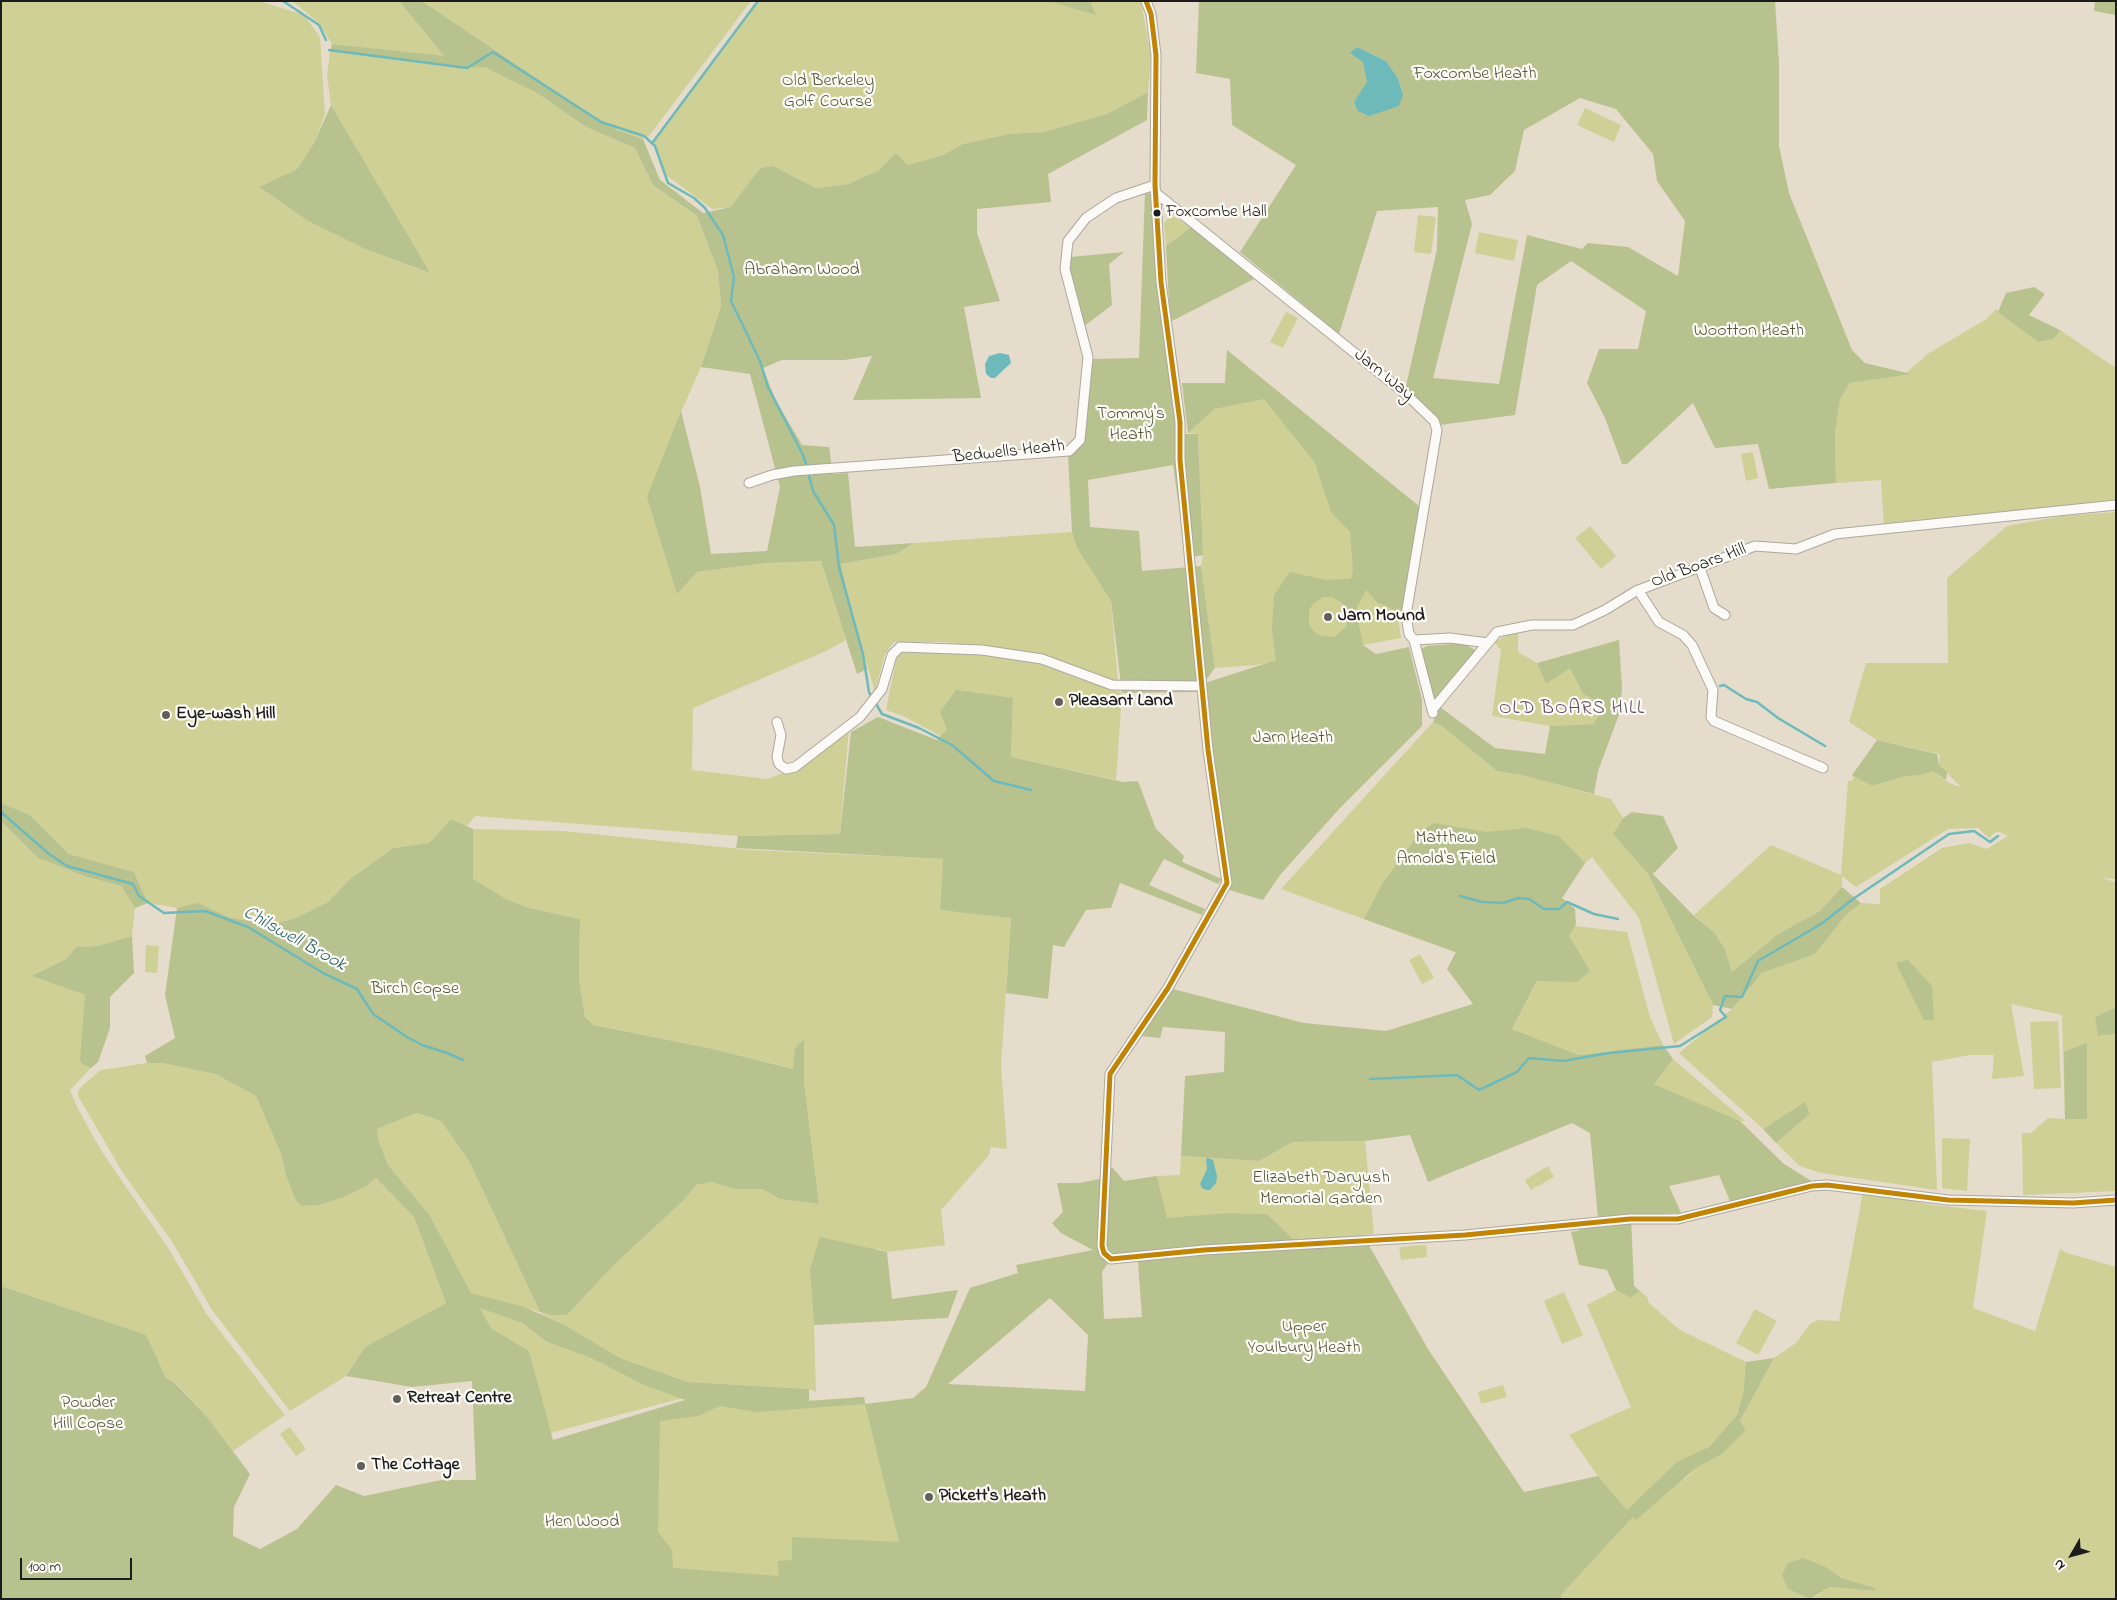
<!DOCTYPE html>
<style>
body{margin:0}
#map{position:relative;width:2117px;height:1600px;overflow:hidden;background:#e6dccc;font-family:"Indie Flower",sans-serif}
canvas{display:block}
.frame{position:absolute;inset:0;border:2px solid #1c1c1c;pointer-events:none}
.north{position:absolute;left:2047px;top:1530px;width:50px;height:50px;-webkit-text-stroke:4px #fdfcf7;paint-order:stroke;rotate:232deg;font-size:14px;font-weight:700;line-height:20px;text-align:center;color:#1c1c1c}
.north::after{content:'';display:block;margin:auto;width:18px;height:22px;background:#1c1c1c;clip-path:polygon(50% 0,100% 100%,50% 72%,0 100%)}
.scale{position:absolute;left:20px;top:1558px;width:112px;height:22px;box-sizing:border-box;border:2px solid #1c1c1c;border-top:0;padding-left:6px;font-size:15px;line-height:18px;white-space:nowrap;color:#1c1c1c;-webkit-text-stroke:4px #fdfcf7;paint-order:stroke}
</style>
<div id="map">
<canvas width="2117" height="1600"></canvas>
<div class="frame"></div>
<div class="north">N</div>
<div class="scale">100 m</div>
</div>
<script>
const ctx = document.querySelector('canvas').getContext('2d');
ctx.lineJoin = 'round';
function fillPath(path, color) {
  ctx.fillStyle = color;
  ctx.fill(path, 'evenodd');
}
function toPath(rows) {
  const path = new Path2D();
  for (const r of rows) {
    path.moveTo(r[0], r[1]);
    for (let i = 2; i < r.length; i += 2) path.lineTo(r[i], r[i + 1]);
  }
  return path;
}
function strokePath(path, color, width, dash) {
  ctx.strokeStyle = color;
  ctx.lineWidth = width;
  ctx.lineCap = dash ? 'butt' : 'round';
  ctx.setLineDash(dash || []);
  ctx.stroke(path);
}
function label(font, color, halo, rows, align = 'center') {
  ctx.font = font + ' "Indie Flower",sans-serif';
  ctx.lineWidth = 4.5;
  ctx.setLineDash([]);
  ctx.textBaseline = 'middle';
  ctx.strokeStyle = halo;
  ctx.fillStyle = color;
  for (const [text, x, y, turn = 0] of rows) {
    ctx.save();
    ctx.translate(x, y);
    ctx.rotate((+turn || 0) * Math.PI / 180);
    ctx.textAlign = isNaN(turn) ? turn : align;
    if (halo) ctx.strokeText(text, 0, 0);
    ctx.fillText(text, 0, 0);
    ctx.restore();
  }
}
fillPath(toPath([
 [1,1,259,1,304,15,320,37,325,115,314,143,297,169,259,187,308,221,365,249,429,273,331,105,327,75,330,52,467,68,485,66,537,93,586,127,635,148,653,185,697,216,718,271,721,306,701,367,677,421,677,593,697,572,766,563,821,561,846,640,826,651,693,708,692,770,767,779,803,766,849,728,840,834,738,836,475,816,467,826,451,819,429,843,393,848,350,879,328,902,296,918,269,925,228,917,198,904,177,908,148,903,134,872,69,854,30,815,1,803],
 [292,1,399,1,445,57,332,44,318,22],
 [422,1,751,1,649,136,643,139,617,130,566,98],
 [758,1,1141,1,1151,57,1148,92,1107,114,1043,132,1009,134,963,144,943,155,908,165,896,154,879,170,848,184,816,188,773,166,760,168,732,207,712,209,666,175,653,142],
 [1585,108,1621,125,1614,142,1577,125],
 [1171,215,1191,227,1166,246,1164,223],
 [1418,215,1436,217,1431,254,1414,252],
 [1479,232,1518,240,1514,261,1475,253],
 [1996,309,2038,342,2054,339,2060,330,2116,368,2116,503,1884,526,1881,480,1836,483,1835,433,1840,399,1850,383,1906,373,1929,353,1985,320],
 [1286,312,1298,318,1283,348,1270,342],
 [1227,350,1420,507,1399,624,1401,638,1256,665,1215,668,1201,566,1203,555,1198,434,1188,433,1182,383,1225,383],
 [1753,452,1758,478,1746,481,1741,454],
 [2116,512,2116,879,2103,878,2116,883,2116,1007,2095,1017,2099,1036,2116,1034,2116,1191,2023,1195,2022,1133,2031,1133,2048,1118,2065,1119,2062,1015,2011,1004,2024,1076,1992,1079,1994,1055,1970,1055,1932,1062,1937,1190,1821,1173,1800,1166,1776,1143,1810,1114,1805,1103,1763,1129,1679,1053,1732,1009,1762,973,1815,954,1846,915,1861,903,1880,904,1880,889,1942,848,1968,843,1987,849,2008,836,1997,831,1989,838,1978,828,1948,829,1856,887,1842,876,1842,887,1820,911,1778,934,1732,972,1725,949,1714,932,1694,915,1771,845,1841,875,1848,781,1852,781,1854,775,1872,786,1901,777,1921,775,1933,771,1949,783,1961,787,1939,765,1940,754,1877,740,1849,722,1866,663,1948,663,1947,578,2007,526,2063,516],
 [1590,526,1616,556,1601,569,1575,538],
 [1072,532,1077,548,1111,601,1118,683,1013,651,944,642,894,642,885,654,875,692,851,611,841,564,896,554,914,543],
 [1518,630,1518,652,1537,663,1546,684,1570,667,1583,694,1607,706,1593,724,1550,726,1492,716,1501,650,1494,642],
 [900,653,988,653,1041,662,1122,693,1116,780,1011,757,1013,698,947,729,941,736,903,716,886,710,896,660],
 [1433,722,1443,727,1497,771,1521,775,1611,799,1623,818,1613,834,1648,874,1713,1005,1712,1017,1674,1044,1639,918,1592,857,1585,863,1562,898,1575,909,1575,926,1627,932,1650,1017,1663,1045,1579,1055,1512,1029,1537,982,1281,889],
 [1,821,38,858,87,877,121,886,135,908,132,936,97,946,76,947,66,959,33,976,85,995,82,1064,91,1068,70,1090,77,1107,102,1152,169,1249,206,1313,285,1415,233,1451,208,1418,176,1383,166,1378,145,1335,1,1286],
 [473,829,563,831,751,850,943,859,940,910,1011,917,1001,1065,1007,1149,991,1147,989,1155,941,1210,945,1245,887,1252,878,1249,810,1270,814,1325,816,1392,809,1389,688,1382,620,1358,563,1324,539,1313,567,1315,616,1263,686,1198,696,1185,712,1182,736,1189,762,1189,780,1199,819,1204,804,1082,804,1040,795,1048,794,1069,713,1049,595,1025,585,1017,579,978,580,919,529,908,506,899,473,879],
 [146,945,159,946,157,973,145,972],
 [1420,954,1434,978,1422,984,1409,960],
 [2058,1021,2061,1088,2034,1089,2030,1022],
 [1673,1059,1745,1121,1740,1121,1654,1084],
 [147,1063,162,1063,215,1074,256,1096,282,1156,285,1173,295,1199,301,1206,319,1205,340,1198,365,1187,376,1178,414,1217,446,1303,365,1347,346,1376,290,1411,212,1310,173,1243,123,1173,78,1096,78,1091,83,1085,101,1070],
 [417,1113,441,1121,469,1161,540,1312,471,1293,429,1214,388,1165,379,1142,377,1129],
 [1942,1138,1970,1139,1967,1191,1942,1188],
 [1365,1141,1374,1234,1293,1239,1267,1214,1228,1213,1167,1219,1157,1176,1180,1175,1181,1156,1259,1161,1293,1142],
 [1548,1166,1554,1177,1531,1190,1525,1180],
 [1863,1192,1933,1205,1987,1211,1973,1308,2035,1331,2060,1249,2067,1253,2116,1267,2116,1599,1812,1599,1830,1587,1875,1591,1841,1578,1826,1567,1788,1589,1810,1599,1564,1599,1561,1595,1633,1517,1680,1477,1684,1480,1696,1468,1722,1454,1746,1430,1740,1421,1774,1358,1796,1343,1810,1324,1818,1320,1839,1321],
 [1426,1245,1427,1257,1401,1260,1399,1247],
 [1616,1290,1631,1298,1640,1291,1647,1297,1649,1303,1680,1330,1746,1362,1743,1394,1737,1415,1709,1447,1677,1463,1627,1510,1598,1476,1569,1435,1631,1407,1587,1305],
 [1564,1292,1583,1335,1562,1344,1544,1301],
 [480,1308,522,1323,547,1342,591,1358,642,1384,683,1398,550,1433,529,1351,491,1328],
 [1755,1309,1777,1321,1758,1355,1736,1343],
 [1503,1385,1507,1397,1481,1404,1478,1392],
 [864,1397,899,1542,856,1580,285,1599,363,1557,659,1421,693,1398,789,1402],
 [290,1427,306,1449,296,1456,280,1434]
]), '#ced096');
fillPath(toPath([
 [399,1,422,1,566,98,617,130,643,139,660,180,703,213,731,207,760,168,773,166,816,188,848,184,879,170,896,153,908,165,943,155,963,144,1009,134,1043,132,1107,114,1148,92,1147,120,1048,174,1051,202,977,209,977,233,1000,301,964,307,981,398,853,400,872,356,844,360,782,360,763,368,775,399,802,445,829,447,833,474,848,473,855,547,914,543,896,554,841,564,851,611,867,669,857,674,821,561,766,563,697,572,677,594,647,497,681,411,700,487,711,554,767,551,780,487,750,374,701,367,721,306,718,271,697,216,653,185,635,148,586,127,537,93,485,67,467,68,330,52,332,44,444,56],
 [1049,1,1090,1,1096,15],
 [1199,1,1775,1,1779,63,1779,146,1789,193,1852,350,1865,363,1911,374,1850,383,1840,399,1835,433,1836,483,1769,489,1758,444,1715,448,1693,403,1627,464,1622,464,1605,418,1587,383,1599,349,1638,349,1646,311,1571,261,1537,285,1515,415,1432,426,1403,399,1437,249,1438,207,1377,211,1339,334,1240,252,1296,165,1232,125,1230,79,1196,73],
 [1357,47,1386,61,1398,78,1403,95,1354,102,1368,82,1363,62],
 [1580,98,1616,109,1653,154,1657,181,1685,221,1678,276,1628,247,1588,243,1582,249,1527,235,1499,384,1433,378,1472,224,1465,200,1490,195,1515,171,1524,130],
 [2095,1,2116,1,2116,15,2094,11],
 [331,105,430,273,365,249,308,221,259,187,297,169,314,143],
 [1145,192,1152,195,1176,434,1198,434,1203,555,1186,558,1173,465,1088,480,1090,527,1139,531,1142,571,1201,566,1215,668,1197,692,1122,693,1111,601,1077,548,1072,532,1068,455,1083,438,1092,359,1139,358],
 [1191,227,1254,279,1170,322,1166,246],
 [1124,252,1109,264,1112,305,1083,327,1071,281,1070,257],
 [2034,287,2045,294,2029,315,2060,330,2054,339,2038,342,1998,312,2006,293],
 [1227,350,1420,507,1402,613,1378,603,1366,590,1356,610,1363,645,1376,654,1409,647,1422,700,1422,726,1340,808,1280,875,1263,900,1229,890,1205,683,1276,660,1272,629,1274,595,1290,572,1326,580,1351,579,1353,571,1350,532,1331,512,1315,463,1264,399,1214,409,1188,433,1182,383,1225,383],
 [1323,597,1332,597,1341,602,1346,608,1348,618,1346,627,1334,637,1321,636,1314,632,1309,624,1309,610,1313,604],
 [1619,640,1622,688,1620,712,1598,771,1594,794,1521,775,1497,771,1443,727,1433,722,1440,707,1495,748,1545,754,1550,726,1593,724,1606,706,1583,694,1570,668,1546,684,1537,663],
 [1463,643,1477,651,1436,699,1431,700,1421,649,1427,646],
 [956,690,1013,698,1011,757,1123,782,1138,781,1156,829,1184,856,1182,862,1222,879,1218,884,1164,859,1149,885,1205,909,1202,915,1120,883,1111,908,1086,910,1064,947,1053,945,1048,999,1006,993,1011,918,940,910,943,859,736,848,738,836,840,834,851,732,878,717,937,740,947,729,940,712],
 [1877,740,1937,754,1939,765,1947,772,1946,780,1933,771,1921,775,1901,777,1872,786,1852,775],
 [1,803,30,815,69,854,134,872,148,903,135,908,121,886,87,877,38,858,1,821],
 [1632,812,1663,816,1678,848,1653,874,1693,915,1714,932,1725,949,1732,972,1778,934,1820,911,1842,887,1861,903,1846,915,1815,954,1762,973,1732,1009,1713,1005,1648,874,1613,834,1623,818],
 [451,819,473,829,473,879,506,899,529,908,580,919,579,978,585,1017,594,1025,713,1049,793,1069,795,1048,804,1039,804,1082,819,1204,780,1199,762,1189,735,1189,712,1182,696,1185,686,1198,616,1263,567,1315,553,1315,540,1312,469,1161,441,1121,417,1113,377,1129,379,1142,388,1165,429,1214,471,1293,524,1307,563,1324,620,1358,688,1382,809,1389,809,1401,864,1397,865,1404,913,1398,926,1387,970,1288,1018,1273,1016,1265,1093,1250,1061,1233,1052,1223,1063,1212,1057,1183,1079,1183,1099,1179,1112,1167,1124,1181,1157,1176,1167,1218,1228,1213,1267,1214,1293,1239,1363,1235,1428,1349,1524,1492,1598,1476,1627,1510,1677,1462,1709,1447,1737,1415,1743,1394,1746,1362,1774,1358,1740,1421,1746,1430,1722,1454,1696,1468,1636,1520,1633,1517,1561,1595,1563,1599,1,1599,1,1286,146,1335,166,1378,175,1383,208,1418,250,1474,234,1507,233,1536,260,1549,297,1529,336,1485,364,1496,441,1480,476,1480,472,1381,412,1387,346,1376,365,1347,446,1303,414,1217,376,1178,365,1187,341,1198,319,1205,301,1206,295,1199,285,1173,282,1156,256,1096,215,1074,162,1063,147,1063,145,1056,175,1038,165,995,177,908,198,903,228,917,269,925,296,918,328,902,350,879,393,848,429,843],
 [1109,1262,1138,1262,1142,1317,1104,1319,1102,1272],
 [1050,1298,1088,1335,1085,1391,948,1384],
 [480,1308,522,1323,547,1342,591,1358,642,1384,685,1400,553,1440,529,1351,491,1328],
 [865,1404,899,1542,792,1537,792,1560,778,1561,779,1576,673,1568,672,1550,658,1532,660,1421,698,1416,720,1406,757,1412],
 [1434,823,1486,832,1526,828,1559,836,1585,863,1562,898,1575,909,1576,924,1569,936,1590,971,1577,982,1537,981,1512,1029,1579,1055,1663,1045,1673,1059,1654,1084,1740,1121,1784,1164,1813,1182,1730,1201,1719,1175,1669,1186,1681,1213,1631,1216,1634,1286,1640,1291,1631,1298,1616,1290,1607,1270,1579,1265,1571,1232,1577,1231,1598,1218,1590,1133,1572,1123,1428,1182,1410,1135,1365,1141,1293,1142,1259,1161,1181,1156,1185,1076,1224,1072,1225,1032,1163,1027,1160,1038,1141,1036,1173,989,1304,1023,1386,1031,1473,1004,1447,969,1456,952,1364,919,1381,886,1420,832],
 [132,936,134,973,110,997,110,1028,98,1062,91,1068,82,1064,80,1060,85,995,32,976,66,959,76,947,97,946],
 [1908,960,1932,986,1934,1020,1924,1020,1896,963],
 [2116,1007,2116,1034,2098,1036,2095,1017],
 [2087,1043,2087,1119,2065,1119,2064,1052],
 [1805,1102,1810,1114,1776,1143,1763,1129],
 [820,1237,887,1252,892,1299,958,1290,948,1318,814,1325,810,1270],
 [1803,1558,1826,1567,1841,1578,1875,1588,1875,1591,1830,1587,1810,1599,1788,1589,1782,1575,1788,1563]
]), '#b8c28f');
fillPath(toPath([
 [1357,47,1386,61,1398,78,1403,95,1399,106,1369,116,1358,111,1354,102,1367,82,1363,62,1350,53],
 [1000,353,1009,355,1011,363,995,378,991,378,986,374,985,364,989,356],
 [1208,1158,1213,1160,1217,1176,1216,1183,1210,1190,1206,1190,1202,1188,1200,1184,1207,1169,1206,1159]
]), '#6ebabb');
strokePath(toPath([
 [283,1,319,25,326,40],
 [329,50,467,68,493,52,601,122,644,136,655,146,668,183,694,198,705,208,723,235,734,277,731,301,760,361,768,387,803,455,807,467],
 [653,142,758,1],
 [808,472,813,491,834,525,839,567,863,654,869,692,872,698],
 [1720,686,1724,685,1746,699,1757,702,1778,718,1825,746],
 [875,702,882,714,919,728,952,745,994,781,1031,790],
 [1,812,49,854,67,866,133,884,139,896,164,913,205,911,248,927,323,973,357,989,373,1014,407,1037,422,1045,447,1053,463,1060],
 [1460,896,1482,902,1504,903,1518,898,1529,899,1544,909,1559,909,1567,902,1594,914,1618,919],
 [1370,1079,1457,1075,1479,1090,1517,1072,1529,1058,1563,1061,1609,1053,1680,1046,1726,1017,1720,1010,1725,996,1742,997,1758,961,1821,924,1853,899,1949,834,1974,831,1990,842,1998,836]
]), '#6ebabb', 2.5);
const minor = toPath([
 [1146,1,1151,14,1156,55,1155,185,1161,282,1180,422,1180,460,1208,750,1227,883,1168,988,1110,1074,1102,1246,1104,1253,1111,1259,1204,1250,1465,1235,1630,1219,1678,1219,1812,1186,1827,1185,1948,1200,2073,1203,2116,1200],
 [1156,193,1408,396,1434,421,1437,430,1406,615,1409,634,1414,640,1433,713],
 [749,483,772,475,794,471,1069,451,1080,440,1088,357,1065,269,1068,241,1086,218,1116,198,1155,185],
 [1700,568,1714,608,1725,615],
 [1638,590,1659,622,1683,635,1692,645,1713,690,1711,717,1714,721,1823,768],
 [1414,640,1450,638,1488,643],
 [1432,710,1497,632,1532,625,1573,625,1605,610,1636,591,1755,546,1796,549,1835,534,2116,505],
 [777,722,781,735,777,757,779,764,786,769,795,767,860,717,882,689,892,655,900,647,982,650,1042,659,1112,685,1202,686]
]);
strokePath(minor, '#ada79d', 11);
strokePath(minor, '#fbfaf7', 9);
strokePath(toPath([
 [1146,1,1151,14,1156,55,1155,185,1161,282,1180,422,1180,460,1208,750,1227,883,1168,988,1110,1074,1102,1246,1104,1253,1111,1259,1204,1250,1465,1235,1630,1219,1678,1219,1812,1186,1827,1185,1948,1200,2073,1203,2116,1200]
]), '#c08407', 5);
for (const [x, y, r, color] of [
 [1157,213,4.5,"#1c1c1c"],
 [1328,617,5,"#635f5a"],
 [1059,702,5,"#635f5a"],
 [166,715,5,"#635f5a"],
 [397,1399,5,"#635f5a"],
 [361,1466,5,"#635f5a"],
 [929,1497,5,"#635f5a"]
]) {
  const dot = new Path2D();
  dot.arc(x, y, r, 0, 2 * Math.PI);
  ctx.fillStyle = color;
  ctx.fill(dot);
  strokePath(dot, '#fdfcf7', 2);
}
label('17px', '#1c1c1c', '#fdfcf7', [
 ["Foxcombe Hall",1166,213]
], 'left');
label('18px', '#535837', '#fdfcf7', [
 ["Foxcombe Heath",1475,75],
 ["Old Berkeley",828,82],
 ["Golf Course",828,103],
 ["Abraham Wood",802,271],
 ["Wootton Heath",1749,332],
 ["Tommy's",1131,415],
 ["Heath",1131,436],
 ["Jarn Heath",1293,739],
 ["Matthew",1446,839],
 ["Arnold's Field",1446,860],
 ["Birch Copse",415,990],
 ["Elizabeth Daryush",1321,1179],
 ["Memorial Garden",1321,1200],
 ["Upper",1304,1328],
 ["Youlbury Heath",1304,1349],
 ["Powder",88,1404],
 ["Hill Copse",88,1425],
 ["Hen Wood",582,1523]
]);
label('18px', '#1c1c1c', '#fdfcf7', [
 ["Jarn Way",1383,376,39],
 ["Bedwells Heath",1009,453,-6],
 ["Old Boars Hill",1699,567,-20]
]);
label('bold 18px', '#1c1c1c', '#fdfcf7', [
 ["Jarn Mound",1338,617],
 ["Pleasant Land",1069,702],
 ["Eye-wash Hill",176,715],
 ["Retreat Centre",407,1399],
 ["The Cottage",371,1466],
 ["Pickett's Heath",939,1497]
], 'left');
ctx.letterSpacing = '1px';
label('19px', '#604c5e', '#fdfcf7', [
 ["OLD BOARS HILL",1572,710]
]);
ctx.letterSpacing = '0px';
label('italic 19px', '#2c6468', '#fdfcf7', [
 ["Chilswell Brook",294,940,29]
]);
</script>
